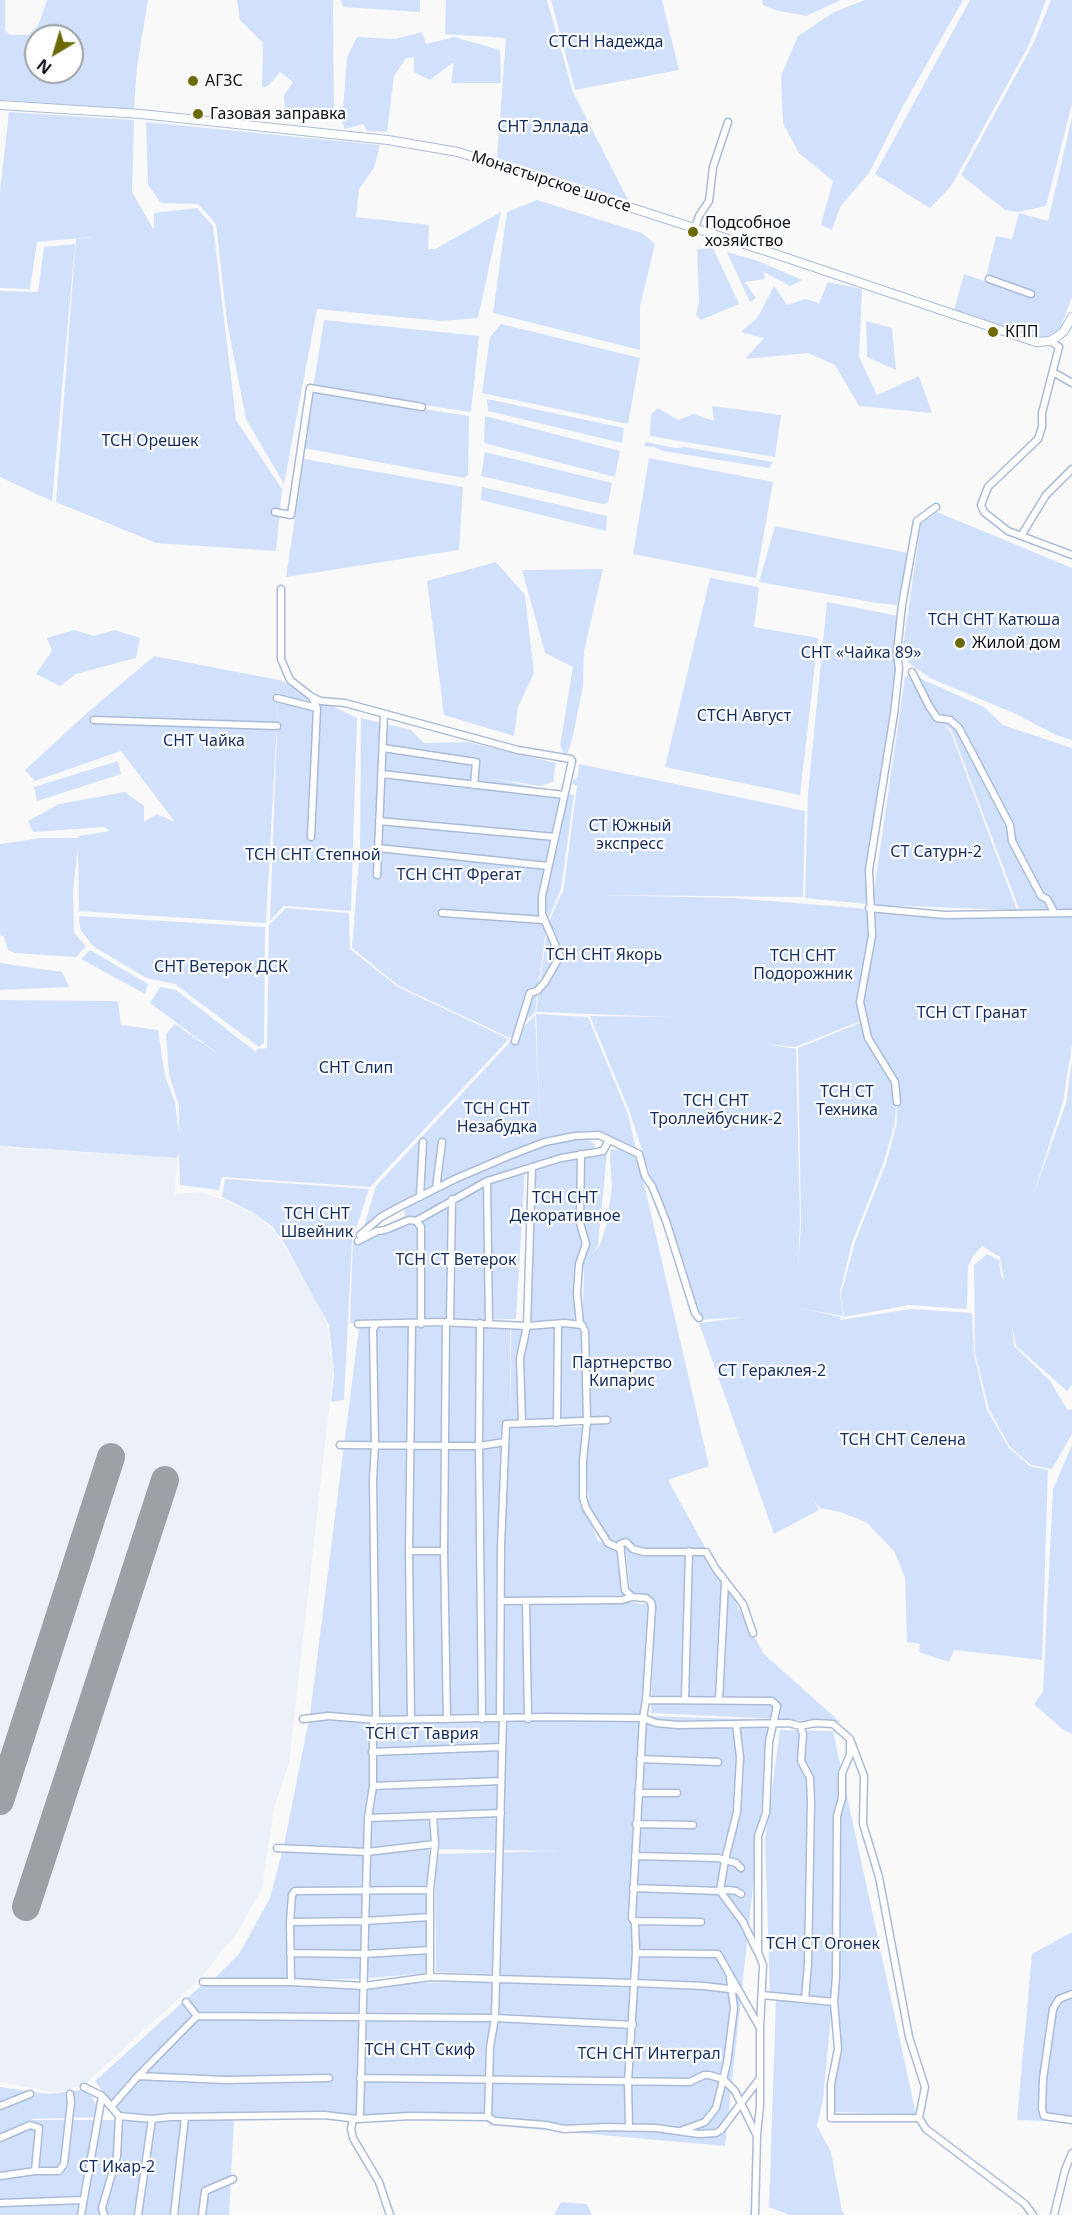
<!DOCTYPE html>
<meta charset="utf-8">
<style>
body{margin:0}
#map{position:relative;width:1072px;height:2215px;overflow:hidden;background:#f9f9f9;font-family:"Noto Sans",sans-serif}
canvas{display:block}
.north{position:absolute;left:24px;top:24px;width:60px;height:60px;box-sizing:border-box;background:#fff;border:2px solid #9ea0a4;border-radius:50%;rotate:218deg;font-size:16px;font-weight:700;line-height:24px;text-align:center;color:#0c121c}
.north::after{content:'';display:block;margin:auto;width:21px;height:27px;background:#6b6a07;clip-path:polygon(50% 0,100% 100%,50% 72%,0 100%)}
</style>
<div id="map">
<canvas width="1072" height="2215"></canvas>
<div class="north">N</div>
</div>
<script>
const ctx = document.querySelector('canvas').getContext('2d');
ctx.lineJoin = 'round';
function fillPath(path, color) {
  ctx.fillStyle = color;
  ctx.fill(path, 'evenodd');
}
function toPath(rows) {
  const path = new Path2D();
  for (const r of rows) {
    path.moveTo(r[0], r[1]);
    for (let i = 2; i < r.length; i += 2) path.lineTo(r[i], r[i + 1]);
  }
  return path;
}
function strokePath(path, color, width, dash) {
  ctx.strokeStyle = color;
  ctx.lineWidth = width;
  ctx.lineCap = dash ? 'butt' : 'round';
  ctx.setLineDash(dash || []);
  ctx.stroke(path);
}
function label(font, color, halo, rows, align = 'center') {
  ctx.font = font + ' "Noto Sans",sans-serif';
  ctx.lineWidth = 4.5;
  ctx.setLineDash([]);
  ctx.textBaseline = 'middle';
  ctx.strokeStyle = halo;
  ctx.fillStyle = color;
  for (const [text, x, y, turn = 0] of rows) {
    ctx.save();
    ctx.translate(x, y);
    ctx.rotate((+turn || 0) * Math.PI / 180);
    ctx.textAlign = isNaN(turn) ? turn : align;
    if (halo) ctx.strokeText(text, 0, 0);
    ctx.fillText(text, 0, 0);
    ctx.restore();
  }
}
fillPath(toPath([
 [0,1147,177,1158,175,1194,200,1192,222,1199,256,1215,275,1232,315,1295,327,1325,333,1373,289,1763,274,1808,262,1888,237,1933,201,1978,85,2084,69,2090,52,2092,0,2082]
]), '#ecf0f8');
fillPath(toPath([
 [0,0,5,0,5,30,10,35,28,35,38,26,47,0,148,0,137,67,134,109,0,100],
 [36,36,72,36,72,72,36,72],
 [237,0,333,0,334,108,285,108,284,95,293,82,280,72,269,85,262,88,263,43,240,20],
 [341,0,420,0,420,12,343,7],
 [446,0,547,0,573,92,628,200,497,158,506,38,445,34],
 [551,0,662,0,679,70,575,90],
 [762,0,841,0,806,16,775,10,763,5],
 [865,0,963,0,903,106,869,173,840,207,832,230,821,225,833,181,799,153,783,123,781,76,798,36,834,12],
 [970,0,1046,0,1030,43,952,185,930,208,875,174],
 [1051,0,1072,0,1072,104,1046,206,1018,212,1005,210,961,175,1034,42],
 [422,32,426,44,454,37,500,50,501,83,451,83,454,62,430,80,414,72,414,57,406,58,394,76,387,132,367,131,363,124,345,129,342,122,347,57,357,37,395,39],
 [9,112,134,120,132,192,154,230,154,213,197,208,213,226,236,420,282,489,276,551,156,543,56,502,76,239,93,237,37,242,30,289,0,288,0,191],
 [1072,117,1072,297,1060,329,1047,339,1036,338,954,310,964,274,985,281,996,236,1012,239,1019,213,1048,221],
 [146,122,380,145,374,168,359,189,356,217,429,225,428,249,435,249,501,212,478,318,441,321,317,309,284,484,246,419,227,322,216,224,198,204,161,203,148,185],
 [537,200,642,233,655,244,640,306,640,350,493,313,507,212],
 [75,244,52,501,0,477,0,291,38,292,44,247],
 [713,248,739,304,701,320,696,315,699,302,697,249],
 [727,252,758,261,802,280,790,286,764,272,765,279,745,282,756,298,750,302],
 [828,282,862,289,859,357,877,395,919,376,932,413,859,406,835,365,808,353,745,359,764,338,741,332,758,317,774,286,787,305,806,299,819,303],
 [324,320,479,336,471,412,313,389],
 [866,321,892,328,896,370,867,357],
 [501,324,640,358,628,424,482,393,490,337],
 [308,391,469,416,468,475,464,478,298,447],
 [487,399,624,428,622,443,488,411],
 [712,406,781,415,775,457,650,436,651,414,658,408,678,420,694,414,714,421],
 [485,416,620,451,615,477,484,443],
 [646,442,675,448,685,447,773,462,769,468,663,451,654,447,644,446],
 [485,452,612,483,608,503,602,504,481,476],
 [649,458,773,482,756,578,633,554],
 [304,459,463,487,459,550,286,577],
 [482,487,607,516,606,531,481,500],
 [937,512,1072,568,1072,740,1056,735,1016,714,930,678,909,663,903,646,921,524],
 [775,526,908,553,897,605,877,603,759,582],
 [496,562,525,595,534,673,518,707,514,736,444,715,427,581],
 [603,569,584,651,583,686,572,740,566,757,560,746,573,667,545,653,522,570],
 [710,578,759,587,754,627,818,638,800,795,665,767],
 [827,602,904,617,867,904,805,898,808,793],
 [74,630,94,636,114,630,140,638,136,658,76,674,60,686,36,674,52,651,47,638],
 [154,656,279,680,357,718,351,911,284,906,270,921,278,701,266,923,79,911,78,847,73,891,74,933,86,946,76,957,15,953,8,950,4,937,0,934,0,844,41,838,78,838,79,836,110,831,104,827,33,832,28,821,59,804,125,792,144,806,144,822,157,814,175,822,121,751,35,781,25,770,87,713],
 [910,674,984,707,1003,725,1072,748,1072,912,1019,909,951,729,940,723,950,730,1017,910,872,905,905,677],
 [361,718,411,730,424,743,468,742,556,763,553,782,540,786,490,778,574,795,561,889,547,922,535,1012,510,1038,399,986,352,948,360,846],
 [118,761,121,774,37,801,34,787],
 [579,764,805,811,803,897,600,895,733,898,869,909,871,936,858,1004,861,1021,795,1047,766,1044,796,1049,800,1219,798,1267,801,1225,798,1048,862,1022,893,1081,896,1101,895,1123,883,1164,852,1243,840,1292,843,1316,798,1308,841,1317,840,1320,911,1309,972,1313,974,1354,987,1410,1009,1448,1030,1466,1048,1470,1042,1660,954,1650,949,1662,919,1652,920,1644,907,1642,905,1577,894,1551,866,1522,840,1512,820,1508,814,1501,819,1510,774,1534,699,1323,747,1317,697,1320,630,1113,590,1016,671,1017,536,1012,548,924,561,894,563,893,577,786,571,783,578,776],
 [286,908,349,913,350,949,398,987,509,1039,370,1187,222,1177,219,1190,180,1185,179,1150,178,1158,0,1146,0,1000,118,1001,121,1025,158,1030,165,1076,175,1102,179,1134,179,1106,169,1075,166,1034,175,1024,221,1056,150,1003,160,987,176,990,256,1052,257,1049,267,1048,269,925],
 [871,909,1072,915,1072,1045,1063,1102,1033,1196,1066,1103,1072,1061,1072,1385,1067,1391,1016,1346,1012,1326,1014,1346,1050,1381,1067,1409,1072,1410,1072,1434,1052,1469,1031,1465,1010,1447,989,1409,975,1354,974,1265,987,1254,999,1260,1001,1275,1004,1281,1000,1257,982,1246,973,1256,968,1266,967,1309,909,1305,844,1317,841,1294,855,1242,886,1163,897,1122,896,1081,869,1037,861,1002,873,937],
 [79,916,265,927,264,1043,259,1047,175,984,146,978,93,946,80,929],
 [90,950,148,984,145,994,81,959],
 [0,963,62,972,69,987,0,990],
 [536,1014,588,1017,628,1114,636,1148,599,1133,549,1143,586,1138,596,1145,591,1150,525,1170,516,1319,350,1323,353,1240,405,1216,404,1209,362,1233,376,1186,535,1015,540,1124],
 [618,1148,637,1153,709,1466,668,1480,764,1654,840,1722,651,1713,655,1602,631,1598,626,1554,602,1539,589,1506,584,1424,509,1421,509,1425,583,1427,585,1507,598,1541,622,1553,628,1602,652,1605,636,1877,647,1716,771,1720,725,2146,489,2125,489,2031,487,2120,119,2114,95,2081,202,1985,490,1982,490,1976,586,1978,436,1972,435,1854,558,1851,429,1849,427,1973,358,1979,214,1979,239,1954,270,1898,284,1845,310,1714,359,1327,510,1326,510,1413,511,1326,576,1326,583,1303,584,1267,574,1322,523,1322,530,1169,578,1158,607,1154,598,1245,592,1254,600,1245,607,1222,612,1187,610,1156,611,1149,617,1150],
 [225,1179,369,1189,352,1241,344,1400,331,1402,334,1374,329,1325,286,1246,272,1226,252,1212,222,1197],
 [1072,1445,1072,1734,1062,1729,1034,1704,1043,1692,1053,1489],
 [780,1730,833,1731,916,2114,831,2112,839,2000,770,1992,765,1840],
 [1072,1932,1072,2122,1017,2120,1032,1954],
 [776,1999,832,2005,823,2100,817,2126,831,2152,842,2211,845,2215,789,2215,769,2207],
 [0,2087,49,2094,88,2089,102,2117,33,2119,0,2134],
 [32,2120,234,2120,229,2215,0,2215,0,2136],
 [561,2202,587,2204,592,2215,554,2215]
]), '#d2e1fb');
strokePath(toPath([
 [0,1801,111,1457],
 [26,1907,165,1480]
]), '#9da0a4', 28);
const minor = toPath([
 [695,228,699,216,709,201,713,167,728,122],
 [989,279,1031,294],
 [1050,341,1059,347,1042,413,1042,427,1038,439,988,487,981,505,984,512,1008,531,1072,555],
 [1053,372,1072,383],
 [275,512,291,515,310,388,422,407],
 [1021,536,1046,495,1072,469],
 [281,589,281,659,290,680,312,697,321,701,345,703,518,750,571,759],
 [912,672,929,706,937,718,950,720,959,728,1010,825,1012,841,1041,896,1047,899,1054,912],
 [277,698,317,708],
 [94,720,277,726],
 [383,748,476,762,474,785],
 [382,774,564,795],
 [379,821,555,837],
 [311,837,317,708,312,697],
 [378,848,548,866],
 [377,875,384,714],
 [869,908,945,915,1072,913],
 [442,913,544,920],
 [515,1041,530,993,537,991,545,982,560,956,542,914,542,896,572,761],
 [897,1102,895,1082,868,1038,860,1002,872,936,869,870,894,714,899,669,897,652,902,605,917,521,936,507],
 [487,1181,489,1324],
 [436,1188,442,1142],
 [420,1197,423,1142],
 [416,1221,421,1227,421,1324],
 [360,1235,381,1217,401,1206,455,1179,511,1155,545,1142,575,1136,599,1135,639,1154,645,1176,652,1186,666,1221,695,1313,699,1318],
 [358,1241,377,1231,385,1230,409,1220,416,1221,487,1181,561,1158,603,1151,609,1140],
 [446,1322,444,1551,447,1719],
 [450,1322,452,1199],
 [480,1323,479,1446,482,1719],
 [358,1324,440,1322,527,1326,564,1323,582,1325,585,1331,587,1422,583,1461,583,1498,586,1508,608,1543,621,1549],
 [376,1324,373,1330,375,1444,373,1480,376,1715,373,1726,373,1786,368,1818,360,2115,358,2119,353,2119,351,2129,353,2138,379,2182,390,2215],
 [580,1324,577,1294,579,1264,586,1244,580,1223,581,1154],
 [522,1423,520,1358,527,1326,532,1167],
 [557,1423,558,1324],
 [340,1445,479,1446,505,1442],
 [409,1551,444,1551],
 [502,1601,622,1600,632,1597],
 [526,1602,528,1719],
 [685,1699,689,1551],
 [646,1700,772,1701,777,1706,769,1742,766,1813,758,1836,758,1952,763,1965,760,2028,760,2106,757,2135,755,2215],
 [719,1700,725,1582],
 [500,1718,501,1546,506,1424,607,1420],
 [303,1719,329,1716,376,1720,545,1717,643,1718,656,1723,678,1725,789,1723,800,1726,815,1723,833,1724,850,1739,864,1776,863,1824,879,1877,909,2037,925,2087,919,2118,926,2129,1025,2204,1033,2215],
 [411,1719,409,1551,412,1323],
 [736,1724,740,1757,737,1812,725,1860,720,1891,743,1922,757,1951],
 [800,1726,803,1734,801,1761,810,1778,811,1802,808,1964,805,1999],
 [850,1742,850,1755,842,1773,842,1798,837,1816,836,1976,834,2002,838,2049,831,2084,831,2118,919,2118],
 [372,1752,501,1747],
 [640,1759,718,1762],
 [373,1786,501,1781],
 [638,1793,677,1793],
 [368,1818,501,1813],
 [636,1824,693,1825],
 [277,1848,367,1852,435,1844],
 [635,1856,718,1858,736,1863,741,1868],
 [633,1888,720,1891,728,1890,736,1891,741,1894],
 [634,1921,701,1922],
 [290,1922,365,1921,430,1917],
 [290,1953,365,1954,430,1950],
 [636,1953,718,1954,760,2028],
 [430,1977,430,1890,435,1844,433,1815],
 [203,1982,291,1982,364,1986,430,1977,634,1983,704,1986,738,1990],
 [291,1982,290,1922,292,1895,295,1891,430,1890],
 [1072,1994,1059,1999,1053,2009,1043,2079,1042,2109,1044,2116,1072,2120],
 [762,1995,834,2002],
 [186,2002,197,2016,495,2018,633,2025],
 [138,2076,197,2016],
 [360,2078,690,2082,704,2075,709,2075,723,2079,735,2091,756,2134],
 [84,2087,102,2096,119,2116,152,2119,170,2117,324,2115,358,2119,410,2116,488,2117,495,2121,546,2125,564,2129,606,2127,656,2128,699,2134,716,2133,721,2130,760,2078],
 [0,2106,30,2094],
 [111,2107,138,2076,225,2080,329,2078],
 [488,2117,490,2047,495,2018,503,1718],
 [629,2128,628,2082,636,1953,635,1922,632,1918,643,1718,646,1700,652,1607,651,1602,646,1598,632,1597,625,1590,620,1544,626,1542,633,1549,644,1552,706,1552,716,1569,743,1604,753,1633],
 [683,2130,705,2122,716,2108,727,2063,734,2008,730,1978],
 [0,2138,30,2125,39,2128,35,2171],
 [0,2176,35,2171,59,2171,64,2164,71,2102,70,2094],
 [0,2203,83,2200],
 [81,2215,102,2096],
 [104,2215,102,2208,117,2156,119,2116],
 [138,2215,152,2119],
 [174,2215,185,2117],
 [202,2215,205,2191,233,2179],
 [1054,2215,1065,2170,1072,2153]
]);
const major = toPath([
 [0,105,141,114,388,140,458,152,775,254,1036,342,1050,341,1058,336,1064,331,1072,317]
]);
strokePath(minor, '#aabbd8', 9);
strokePath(major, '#aabbd8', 10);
strokePath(minor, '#fff', 6);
strokePath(major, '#fff', 8);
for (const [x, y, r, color] of [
 [193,81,6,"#6b6a07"],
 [198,114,6,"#6b6a07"],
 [693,232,6,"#6b6a07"],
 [993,332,6,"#6b6a07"],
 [960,643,6,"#6b6a07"]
]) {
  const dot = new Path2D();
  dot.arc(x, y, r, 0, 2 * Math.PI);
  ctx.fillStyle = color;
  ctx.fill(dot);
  strokePath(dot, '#fff', 2);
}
label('16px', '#142d5f', '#fff', [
 ["СТСН Надежда",606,42],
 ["СНТ Эллада",543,127],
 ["ТСН Орешек",150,441],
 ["ТСН СНТ Катюша",994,620],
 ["СНТ «Чайка 89»",861,653],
 ["СТСН Август",744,716],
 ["СНТ Чайка",204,741],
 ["СТ Южный",630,826],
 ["экспресс",630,844],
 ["СТ Сатурн-2",936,852],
 ["ТСН СНТ Степной",313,855],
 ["ТСН СНТ Фрегат",459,875],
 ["ТСН СНТ Якорь",604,955],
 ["ТСН СНТ",803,956],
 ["Подорожник",803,974],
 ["СНТ Ветерок ДСК",221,967],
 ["ТСН СТ Гранат",972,1013],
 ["СНТ Слип",356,1068],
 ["ТСН СТ",847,1092],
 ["Техника",847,1110],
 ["ТСН СНТ",716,1101],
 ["Троллейбусник-2",716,1119],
 ["ТСН СНТ",497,1109],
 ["Незабудка",497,1127],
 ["ТСН СНТ",565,1198],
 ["Декоративное",565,1216],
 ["ТСН СНТ",317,1214],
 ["Швейник",317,1232],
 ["ТСН СТ Ветерок",456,1260],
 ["Партнерство",622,1363],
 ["Кипарис",622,1381],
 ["СТ Гераклея-2",772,1371],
 ["ТСН СНТ Селена",903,1440],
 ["ТСН СТ Таврия",422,1734],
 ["ТСН СТ Огонек",823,1944],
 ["ТСН СНТ Скиф",420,2050],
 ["ТСН СНТ Интеграл",649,2054],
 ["СТ Икар-2",117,2167]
]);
label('16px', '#0c121c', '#fff', [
 ["АГЗС",205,81],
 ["Газовая заправка",210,114],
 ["Подсобное",705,223],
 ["хозяйство",705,241],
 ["КПП",1005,332],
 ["Жилой дом",972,643]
], 'left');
label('16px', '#0c121c', '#fff', [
 ["Монастырское шоссе",551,182,18]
]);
</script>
